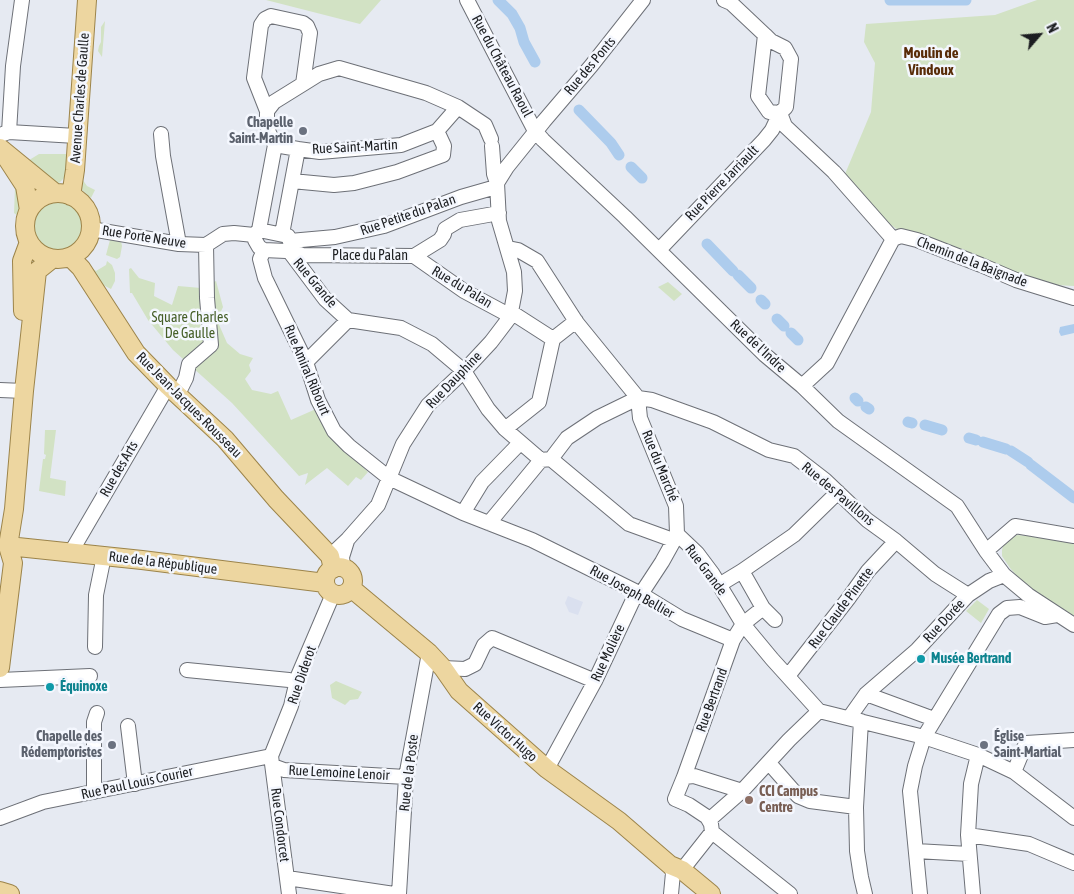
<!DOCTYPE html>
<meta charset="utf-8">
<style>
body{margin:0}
#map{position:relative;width:1074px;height:894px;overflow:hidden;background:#e6eaf2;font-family:"Asap Condensed",sans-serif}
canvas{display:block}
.north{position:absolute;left:1014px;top:10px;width:50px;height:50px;-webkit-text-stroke:4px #f4f7fe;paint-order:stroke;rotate:63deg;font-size:14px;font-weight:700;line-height:20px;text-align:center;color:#1c1e21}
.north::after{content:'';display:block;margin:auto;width:18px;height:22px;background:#1c1e21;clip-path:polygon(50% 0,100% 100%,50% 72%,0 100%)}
</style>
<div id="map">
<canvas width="1074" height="894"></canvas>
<div class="north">N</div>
</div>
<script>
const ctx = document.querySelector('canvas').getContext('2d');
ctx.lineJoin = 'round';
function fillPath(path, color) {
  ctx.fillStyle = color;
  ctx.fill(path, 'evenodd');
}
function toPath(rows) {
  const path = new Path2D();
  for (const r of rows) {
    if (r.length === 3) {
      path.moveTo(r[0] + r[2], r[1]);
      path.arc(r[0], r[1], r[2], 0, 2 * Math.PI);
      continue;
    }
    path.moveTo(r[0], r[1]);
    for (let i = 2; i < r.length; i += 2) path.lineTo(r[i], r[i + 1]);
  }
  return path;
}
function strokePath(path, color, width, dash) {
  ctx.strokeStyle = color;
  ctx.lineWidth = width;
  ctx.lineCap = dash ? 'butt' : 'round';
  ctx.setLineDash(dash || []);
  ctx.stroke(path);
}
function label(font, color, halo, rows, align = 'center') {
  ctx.font = font + ' "Asap Condensed",sans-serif';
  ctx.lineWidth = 5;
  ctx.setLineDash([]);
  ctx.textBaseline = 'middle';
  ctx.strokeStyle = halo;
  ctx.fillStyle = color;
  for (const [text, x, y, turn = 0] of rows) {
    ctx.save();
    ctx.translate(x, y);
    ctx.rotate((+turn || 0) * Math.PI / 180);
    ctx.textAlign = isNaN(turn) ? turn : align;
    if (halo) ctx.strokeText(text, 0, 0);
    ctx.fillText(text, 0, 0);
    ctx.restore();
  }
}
fillPath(toPath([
 [568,596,583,602,578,615,569,612,565,603]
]), '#dae0ef');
fillPath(toPath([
 [266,0,381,0,360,24],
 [1037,0,1074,0,1074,286,1055,285,1039,283,904,235,876,213,845,174,871,112,875,63,864,42,866,24,995,15],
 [105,21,102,57,98,51,99,46,101,42,101,27],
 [39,154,66,154,66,172,65,177,59,183,55,184,26,162],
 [80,176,87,186,95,190,91,198,81,189,78,182],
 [17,179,24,201,18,216,14,213,15,188],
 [59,226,27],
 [110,240,121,241,122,246,120,257,117,259,106,255],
 [107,261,112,265,115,273,115,281,111,289,97,282,89,270,92,268,96,271,106,265],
 [131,268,139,278,155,283,154,296,172,305,178,286,201,288,216,281,223,307,217,320,227,343,240,354,253,358,249,365,251,371,245,379,252,390,271,394,278,391,291,420,316,409,326,431,368,472,361,480,356,477,348,486,327,468,305,485,308,473,299,476,232,403,173,350,148,320,132,293,130,293,129,269],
 [668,282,682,294,674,301,658,287],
 [45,430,56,430,50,478,66,481,65,496,39,491,43,459,45,459,46,455,44,454],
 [1017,535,1053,538,1074,542,1074,616,1024,584,1010,568,1002,556,1002,550,1003,546,1010,539],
 [977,600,989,609,981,623,966,611],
 [336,681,362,692,358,699,350,700,345,705,332,698,330,685]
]), '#d2e2c4');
fillPath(toPath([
 [1074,324,1074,333,1061,336,1059,332,1060,327]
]), '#adcced');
strokePath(toPath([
 [498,0,512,14,520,28,524,42,535,62],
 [890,0,966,0],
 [579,110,611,143,619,155],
 [631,167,642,178],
 [707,244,733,271],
 [738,275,751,288],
 [761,300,765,304],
 [777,319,784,326],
 [791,333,798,340],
 [855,398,858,401],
 [866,407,869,409],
 [908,422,912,423],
 [925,425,942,430],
 [969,438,976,440],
 [983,442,1006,449],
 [1011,451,1028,462],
 [1031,465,1074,498]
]), '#adcced', 11);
const minor = toPath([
 [467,0,535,131,543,140,625,217,765,355,802,386,838,421,957,506,986,551,1004,575,1028,595,1074,625],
 [724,0,731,3,765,35,771,41,785,48,791,59,786,107,780,113,769,112,758,96,765,35],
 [303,84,319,74,339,68,426,93,458,107,485,125,491,139],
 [267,111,274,102,303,84,310,33,307,26,303,23,271,16,265,19,261,25,254,78,267,111,267,123,269,133,275,145],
 [9,132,76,136],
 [161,134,163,156,179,244],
 [0,135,9,132,13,66,22,0],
 [492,146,494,174,497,183],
 [298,149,320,152,401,145,437,131,458,107],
 [292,181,334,185,354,183,397,172,443,155,444,146,437,131],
 [91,229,179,244,206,245,223,234,234,233,254,235],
 [259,230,275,145,298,149,282,234],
 [259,230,288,236,291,244,290,250,286,251,264,250,259,247,255,240,254,235,259,230],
 [290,241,335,237,384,226,461,197,496,187],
 [508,248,518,250,537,261,577,323,638,398],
 [264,250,260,259,265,278,306,362,318,400,334,431,349,446,389,478,463,513,532,540,641,594,682,619,733,640],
 [290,250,302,255,414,256,440,240,444,234,445,229,460,220,499,213],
 [659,250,764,140,772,130,780,113,785,126,834,172,893,239],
 [289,251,325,299,348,320,401,328,432,344,464,371,488,409,505,429,541,460,551,459,629,524,673,540],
 [414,256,464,291,505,313,511,312],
 [511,312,553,339],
 [553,339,576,321],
 [306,362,348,320],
 [802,386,827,363,893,239,901,236,917,240,981,265,1016,280,1074,298],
 [0,390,24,391],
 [178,394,186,378,189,364,211,345,207,298,206,245],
 [638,398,652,400,713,422,769,450,794,456,825,480,867,520,896,541,935,574,968,595],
 [638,398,640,418,676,506,677,534],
 [505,429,539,402,553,339],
 [551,459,567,438,597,418,638,398],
 [463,513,482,482,520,443],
 [489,523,541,460],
 [677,534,697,553,712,573,743,624,772,659,819,711,924,737,978,755,1014,772,1074,818],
 [986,551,1015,526,1074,536],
 [71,552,168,386],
 [330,556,348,539,378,505,403,444,428,405,464,371,491,342,510,317,515,291,514,272,499,221,497,183,507,167,544,121,591,66,643,0],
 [343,568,342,557,347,541],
 [719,585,742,571],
 [775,620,763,608,742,571,794,535,838,492],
 [95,647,96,595,104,556],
 [443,668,465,669,475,664,484,645,492,638,595,681],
 [187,670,289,680,297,682],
 [788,676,848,599,868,571,896,541],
 [0,680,90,676],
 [866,694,934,719],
 [849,718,866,694,917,650,968,595,989,581,1004,575],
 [861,721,856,807,857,851,861,877,865,894],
 [128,726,135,784],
 [769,763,798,796,810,801,856,807],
 [273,766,284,770,406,777],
 [547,769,595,681,633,600,641,594,662,562,677,535],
 [1014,772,1026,743,1074,740],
 [684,777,733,640,743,624,763,608],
 [94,792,94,722,97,713],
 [0,818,43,802,271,756],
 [709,820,742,791,789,740,819,711],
 [712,832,711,824,707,817,689,805,675,799,684,777,694,776,742,791],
 [712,832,790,894],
 [968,835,1029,844,1074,863],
 [916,851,969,854],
 [670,865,673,873,671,894],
 [682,870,712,832],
 [287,879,294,879,394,894],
 [289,894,271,756,291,706,298,676,333,594],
 [399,894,406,777,429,653],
 [920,894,910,791,915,766,924,737,999,614,1007,608,1020,607,1045,617,1057,615],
 [973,894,968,835,971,784,978,755]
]);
const major = toPath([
 [0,148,55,193],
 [8,160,25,186,29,210],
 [58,226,33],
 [71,196,75,170,87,0],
 [70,257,81,268,136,353,168,386,225,439,276,499,330,556,333,569],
 [23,311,22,261,29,242],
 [8,546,142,560,325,583],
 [339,581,14],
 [351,588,429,653,443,668,459,691,547,769,619,821,670,865,682,870,711,894],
 [0,668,13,563,8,546,14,509,24,391,37,271,52,259],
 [0,891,10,894]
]);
strokePath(minor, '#6d7077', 16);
strokePath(major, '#9c844a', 20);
strokePath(minor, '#fff', 14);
strokePath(major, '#edd6a0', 18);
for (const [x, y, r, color] of [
 [303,131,5,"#6b7280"],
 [921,659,5,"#0f9aa8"],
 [50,687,5,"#0f9aa8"],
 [112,745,5,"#6b7280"],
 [984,745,5,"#6b7280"],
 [749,800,5,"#8d6e63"]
]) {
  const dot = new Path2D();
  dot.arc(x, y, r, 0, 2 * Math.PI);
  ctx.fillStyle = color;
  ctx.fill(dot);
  strokePath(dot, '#f4f7fe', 2);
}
label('14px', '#1c1e21', '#f4f7fe', [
 ["Rue du Château Raoul",502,66,62],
 ["Rue des Ponts",590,66,-50],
 ["Avenue Charles de Gaulle",80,98,-86],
 ["Rue Saint-Martin",355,147,-3],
 ["Rue Pierre Jarriault",722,183,-46],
 ["Rue Petite du Palan",408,215,-19],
 ["Rue Porte Neuve",144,237,9],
 ["Place du Palan",370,256],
 ["Chemin de la Baignade",972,262,21],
 ["Rue Grande",315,283,50],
 ["Rue du Palan",462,287,31],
 ["Rue de l'Indre",758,346,43],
 ["Rue Amiral Ribourt",307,370,67],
 ["Rue Dauphine",454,380,-46],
 ["Rue Jean-Jacques Rousseau",189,405,45],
 ["Rue du Marché",660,466,68],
 ["Rue des Arts",119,469,-60],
 ["Rue des Pavillons",838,494,40],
 ["Rue de la République",163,563,7],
 ["Rue Grande",706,570,53],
 ["Rue Joseph Bellier",632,592,29],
 ["Rue Claude Pinette",841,608,-53],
 ["Rue Dorée",944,621,-47],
 ["Rue Molière",608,653,-65],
 ["Rue Diderot",302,675,-71],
 ["Rue Bertrand",712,700,-70],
 ["Rue Victor Hugo",505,732,42],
 ["Rue Lemoine Lenoir",339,773,3],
 ["Rue de la Poste",409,773,-83],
 ["Rue Paul Louis Courier",137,783,-12],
 ["Rue Condorcet",280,825,83]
]);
label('bold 14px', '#5b616d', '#f4f7fe', [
 ["Chapelle",293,123],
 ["Saint-Martin",293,139],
 ["Chapelle des",102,737],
 ["Rédemptoristes",102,753],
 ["Église",994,737,"left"],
 ["Saint-Martial",994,753,"left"]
], 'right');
label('14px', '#465f28', '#f4f7fe', [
 ["Square Charles",190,318],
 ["De Gaulle",190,334]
]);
label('bold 14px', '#0d838f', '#f4f7fe', [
 ["Musée Bertrand",931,659],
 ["Équinoxe",60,687]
], 'left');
label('bold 14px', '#785e54', '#f4f7fe', [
 ["CCI Campus",759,792],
 ["Centre",759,808]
], 'left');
label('bold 15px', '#582b07', '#f4f7fe', [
 ["Moulin de",931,53],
 ["Vindoux",931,70]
]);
</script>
